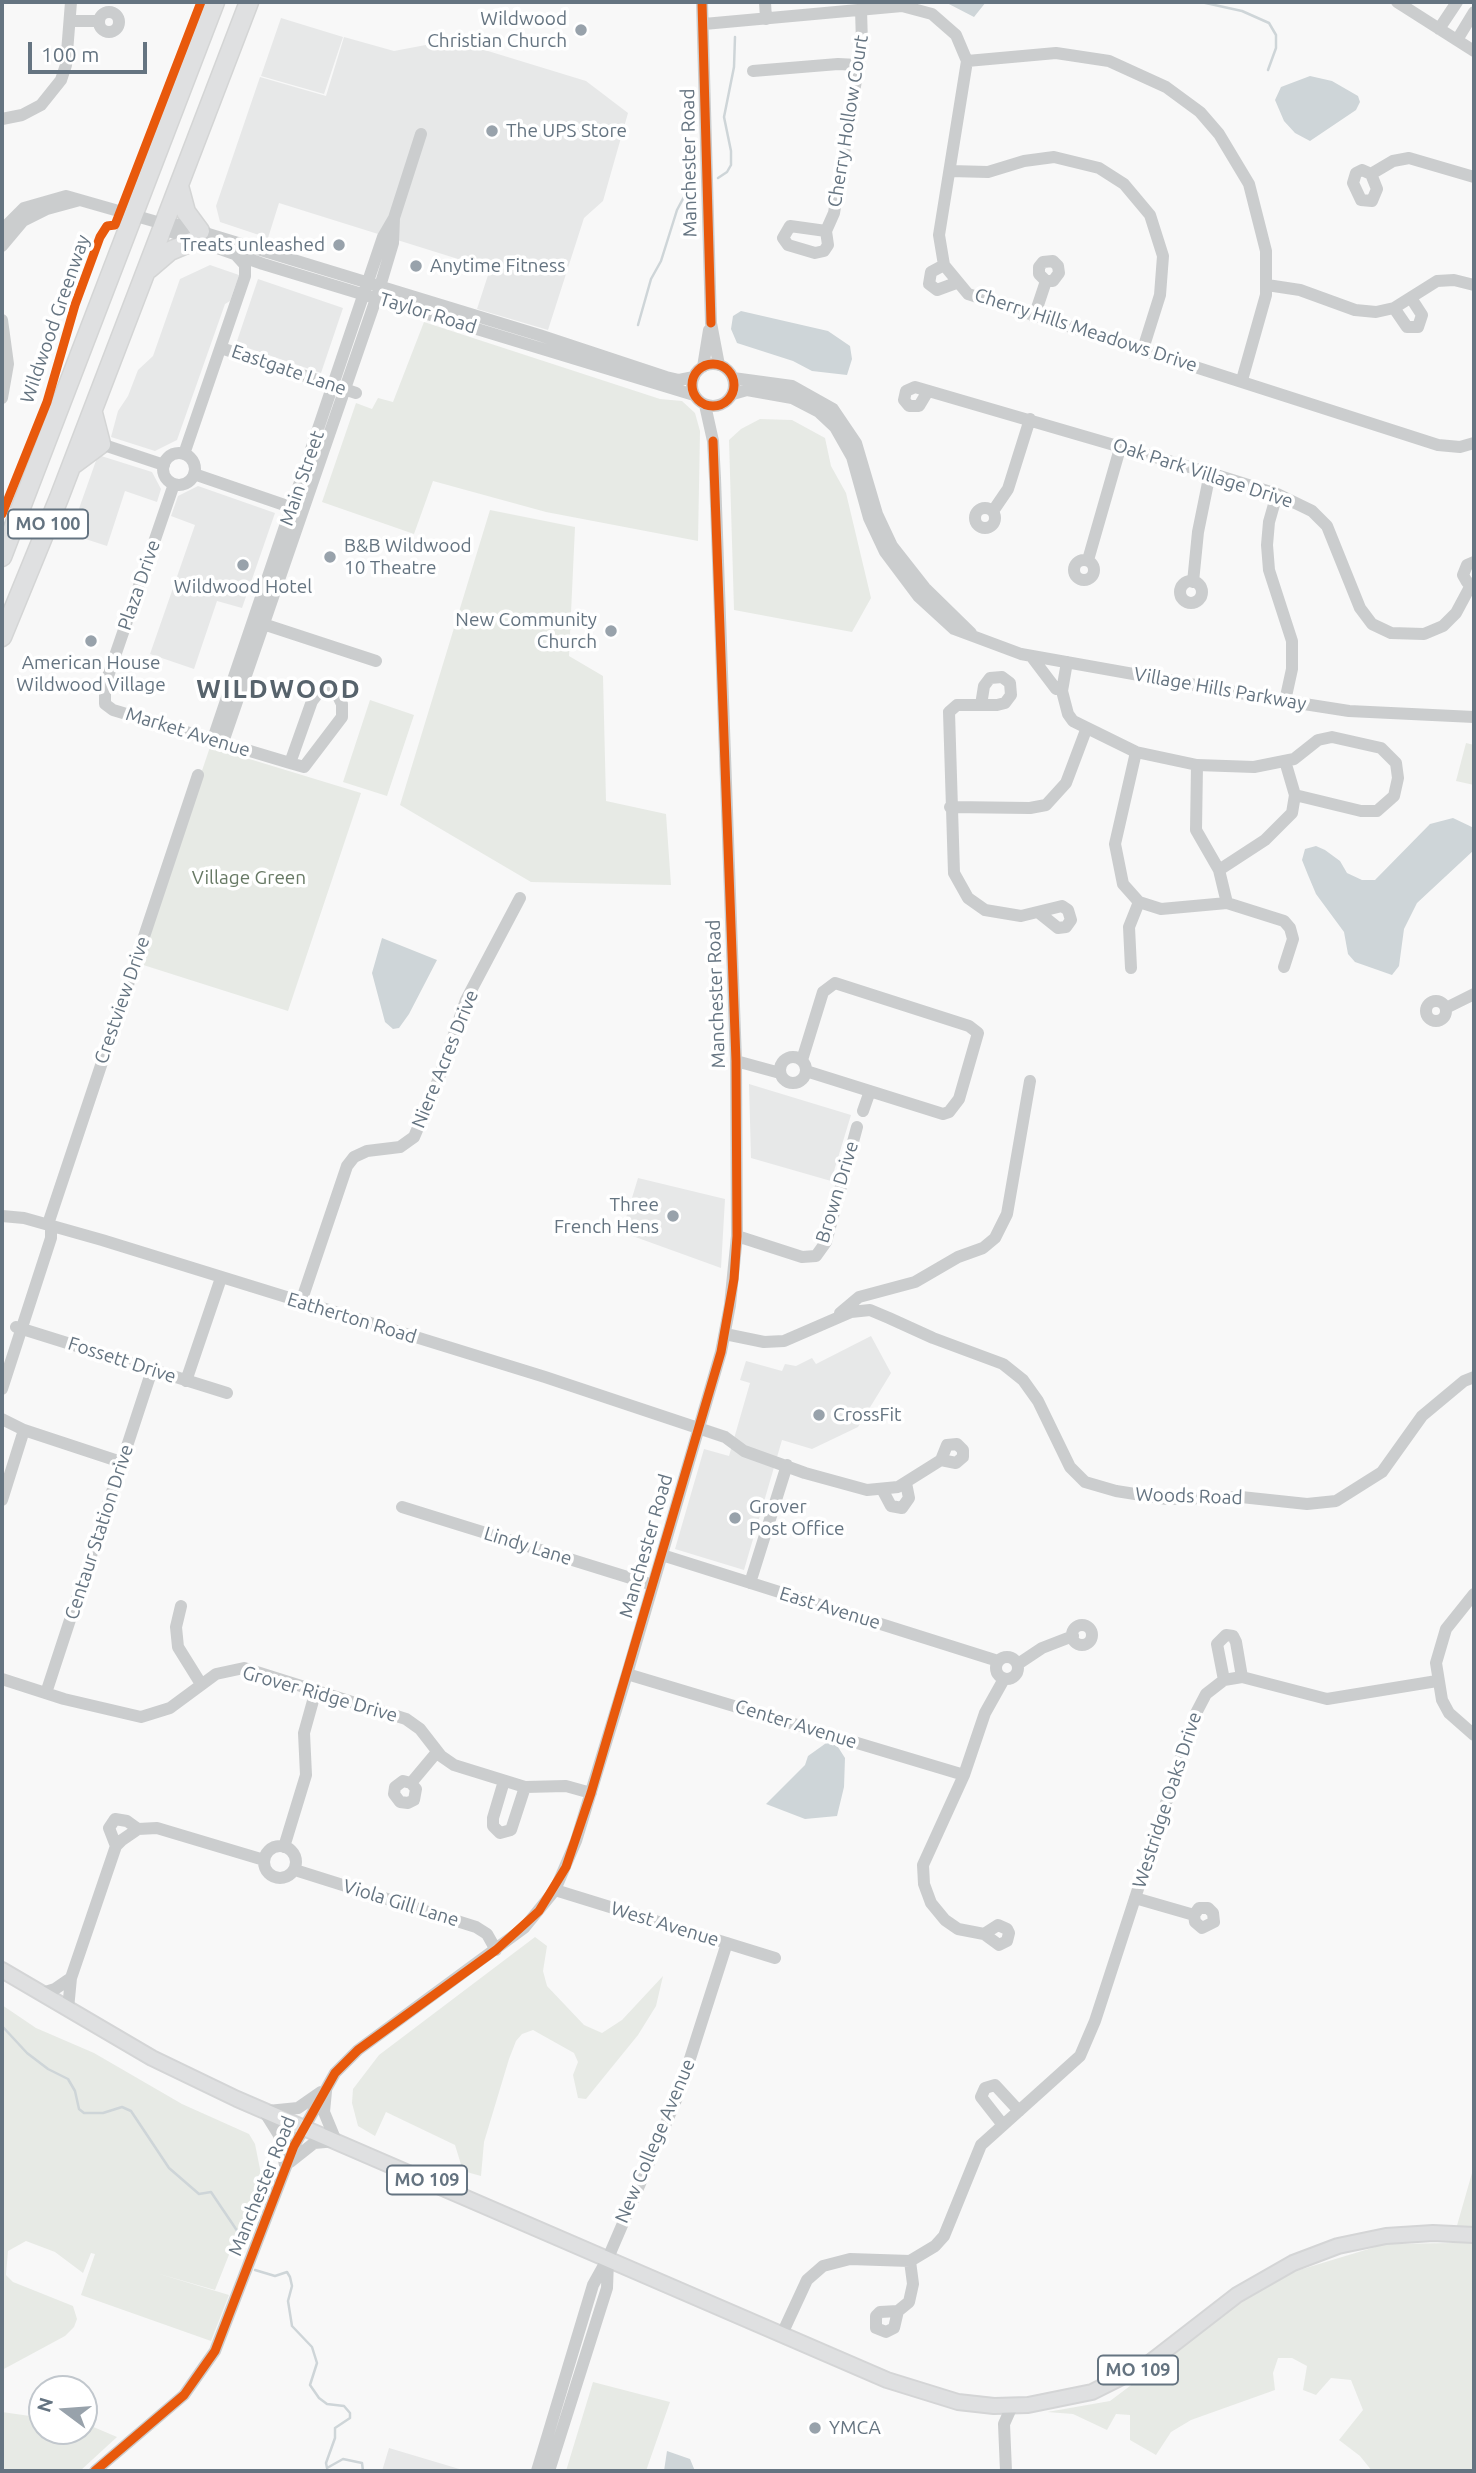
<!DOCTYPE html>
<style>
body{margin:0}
#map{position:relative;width:1476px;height:2473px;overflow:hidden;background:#f8f8f8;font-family:Ubuntu,sans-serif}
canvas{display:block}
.frame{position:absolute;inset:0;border:4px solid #657481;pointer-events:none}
.north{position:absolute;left:28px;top:2375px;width:70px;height:70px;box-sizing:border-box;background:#fff;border:2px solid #c1c7cd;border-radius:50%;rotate:286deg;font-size:19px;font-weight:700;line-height:28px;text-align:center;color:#657481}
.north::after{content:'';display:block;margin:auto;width:24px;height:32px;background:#98a2ab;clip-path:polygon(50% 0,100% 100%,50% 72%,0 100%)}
.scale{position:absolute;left:28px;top:42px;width:119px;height:32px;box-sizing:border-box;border:4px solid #657481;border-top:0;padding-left:9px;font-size:21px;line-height:24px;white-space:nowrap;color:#657481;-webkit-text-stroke:5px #fff;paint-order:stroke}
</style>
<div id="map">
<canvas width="1476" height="2473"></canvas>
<div class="frame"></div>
<div class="north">N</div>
<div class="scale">100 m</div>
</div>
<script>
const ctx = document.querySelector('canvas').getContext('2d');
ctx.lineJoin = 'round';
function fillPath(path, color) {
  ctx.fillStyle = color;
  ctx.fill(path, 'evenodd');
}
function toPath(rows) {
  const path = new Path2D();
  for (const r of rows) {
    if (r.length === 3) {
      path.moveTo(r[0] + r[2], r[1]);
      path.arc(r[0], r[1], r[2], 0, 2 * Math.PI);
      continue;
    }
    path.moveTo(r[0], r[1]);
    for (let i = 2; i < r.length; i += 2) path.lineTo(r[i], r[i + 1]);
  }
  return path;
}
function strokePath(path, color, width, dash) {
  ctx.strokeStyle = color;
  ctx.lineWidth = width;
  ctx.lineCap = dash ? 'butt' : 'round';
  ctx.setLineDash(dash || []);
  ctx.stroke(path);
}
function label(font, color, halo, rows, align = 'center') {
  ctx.font = font + ' Ubuntu,sans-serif';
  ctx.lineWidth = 7;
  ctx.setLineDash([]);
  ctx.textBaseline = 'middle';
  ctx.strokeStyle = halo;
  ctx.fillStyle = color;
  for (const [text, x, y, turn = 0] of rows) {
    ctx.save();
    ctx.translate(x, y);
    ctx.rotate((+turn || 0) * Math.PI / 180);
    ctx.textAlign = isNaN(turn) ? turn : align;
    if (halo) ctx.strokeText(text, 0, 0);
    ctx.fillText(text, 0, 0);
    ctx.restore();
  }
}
fillPath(toPath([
 [281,18,343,37,324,94,261,76],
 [344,37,394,51,452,40,586,81,628,113,603,201,584,218,548,330,477,309,490,269,279,203,268,238,220,222,216,206,260,77,326,96],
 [210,265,239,275,230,301,225,304,177,440,155,451,111,437,118,411,128,396,138,370,153,356,180,279],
 [258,279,343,308,321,373,236,344],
 [98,455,152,472,161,489,157,502,125,491,107,546,70,534],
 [198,486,275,513,242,608,217,601,194,669,150,654,195,525,171,516,178,496],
 [749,1084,851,1115,831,1181,751,1158],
 [638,1178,725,1199,721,1268,627,1234,625,1221],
 [871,1336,891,1373,858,1427,812,1449,782,1440,744,1570,675,1549,704,1449,729,1456,750,1383,740,1380,746,1361,782,1371,785,1364,796,1366,812,1358,816,1364],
 [389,2448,466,2471,382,2471]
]), '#e7e8e8');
fillPath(toPath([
 [424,322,660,399,682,401,695,413,700,431,698,541,546,512,433,481,414,534,322,502,356,403,372,409,378,398,393,402],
 [760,419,792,420,825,438,831,466,846,493,871,598,852,632,734,610,729,440,741,429],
 [490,510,575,527,569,656,603,676,606,801,666,814,671,885,531,882,400,805],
 [370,700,414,715,387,796,343,782],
 [1466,743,1474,745,1474,785,1456,781],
 [210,747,361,793,288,1011,137,963],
 [535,1937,547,1946,543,1971,547,1986,584,2025,602,2033,622,2020,663,1976,656,2006,638,2035,586,2099,578,2098,573,2075,578,2062,574,2053,533,2030,522,2034,516,2041,509,2059,484,2142,481,2176,463,2171,455,2145,386,2112,375,2136,358,2126,352,2103,353,2089,379,2055],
 [2,2005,36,2028,94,2053,182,2104,249,2134,255,2144,261,2174,215,2290,156,2273,229,2295,211,2341,81,2295,95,2254,91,2253,83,2273,55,2252,26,2241,8,2251,6,2275,13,2282,73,2306,77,2319,74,2327,65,2336,2,2370],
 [1474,2166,1474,2471,1372,2471,1360,2456,1339,2440,1363,2410,1351,2380,1331,2378,1316,2395,1303,2390,1307,2366,1292,2358,1278,2358,1273,2373,1275,2390,1191,2420,1171,2432,1156,2455,1130,2440,1130,2415,1116,2414,1107,2430,1073,2414,1047,2412,1110,2401,1251,2295,1286,2274,1385,2244,1452,2243],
 [593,2382,670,2402,646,2471,566,2471],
 [2,2412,30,2416,42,2413,42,2431,84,2431,84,2423,117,2437,80,2471,2,2471]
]), '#e7eae5');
fillPath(toPath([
 [945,2,986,2,974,17],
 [1310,76,1332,81,1358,96,1360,102,1356,110,1310,141,1295,133,1284,121,1275,100,1281,87],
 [741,311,828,331,850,346,852,359,847,375,812,371,793,361,737,343,731,329,733,316],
 [1453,818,1474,828,1474,850,1417,903,1404,929,1399,966,1392,975,1355,962,1348,954,1344,932,1316,894,1308,875,1302,860,1305,849,1316,846,1325,850,1340,861,1347,873,1362,880,1375,880,1430,824],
 [382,938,437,960,409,1014,399,1028,393,1029,385,1022,372,973],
 [829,1741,838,1747,845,1758,844,1787,837,1816,805,1819,766,1804,805,1765,808,1756],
 [667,2451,690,2459,695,2471,664,2471]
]), '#ced5d8');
strokePath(toPath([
 [1201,2,1242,11,1269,23,1276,35,1276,48,1268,70],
 [718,178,727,172,731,165,731,151,724,117,734,67,735,37],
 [638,325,651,279,661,261,677,210,686,193,696,186],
 [2,2026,27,2053,48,2069,68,2079,75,2091,79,2109,84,2113,103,2113,122,2107,131,2111,169,2168,199,2194,211,2192,242,2238],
 [255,2270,275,2276,287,2272,290,2277,292,2286,288,2301,292,2326,312,2347,317,2363,310,2385,319,2398,327,2404,344,2406,350,2413,350,2418,335,2428,335,2438,326,2463,327,2468,343,2459,362,2463,363,2471]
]), '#ced5d8', 2.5);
const major = toPath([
 [2,1970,152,2058,237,2099,887,2380,958,2402,994,2406,1028,2405,1092,2392,1148,2364,1237,2295,1293,2263,1338,2246,1386,2236,1433,2233,1474,2235]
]);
const highway = toPath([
 [179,186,186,212,200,231],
 [149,269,170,251,196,240],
 [74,464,101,444,93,413],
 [2,557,215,2],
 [2,637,59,498,249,2]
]);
strokePath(major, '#d4d5d6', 18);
strokePath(highway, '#d4d5d5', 21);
strokePath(toPath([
 [702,2,711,323,719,365],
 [765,2,766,19],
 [1397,2,1474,51],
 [109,22,10],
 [70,21,99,21],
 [704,24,902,6,932,14,956,35,967,61,939,235,944,265,968,294,1438,445,1460,447,1474,443],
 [1439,29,1457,2],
 [1457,40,1474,12],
 [967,61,1056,53,1109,61,1166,87,1200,112,1219,134,1249,184,1266,251,1266,295,1242,380],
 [753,71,838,64,858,65],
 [2,119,22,115,41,105,61,80,66,65,71,2],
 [1362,170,1371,174,1377,189,1372,201,1361,200,1353,183,1356,173,1362,170],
 [950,171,988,172,1024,161,1054,157,1099,168,1124,184,1150,215,1163,256,1160,295,1143,349],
 [1371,174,1393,161,1409,158,1474,177],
 [394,218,421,134],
 [164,224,172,232,263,264,694,395],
 [2,230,24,208,66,196,164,224,179,225,539,335,666,377,679,380,694,377],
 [826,231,790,226,783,238,788,245,815,253,824,251,828,245,826,231,834,213,862,44,861,9],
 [2,246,23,221,47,209,80,200],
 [944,265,931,272,929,284,937,290,956,283],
 [1267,285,1300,290,1355,310,1376,312,1394,308,1437,281,1454,280,1474,285],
 [1394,308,1407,327,1418,327,1422,315,1411,298],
 [1034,317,1046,281,1053,281,1059,273,1058,266,1053,261,1043,262,1039,267,1039,274,1046,281],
 [2,320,8,364,2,398],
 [221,348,356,393],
 [713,385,21],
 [703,367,709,330],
 [733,378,792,386,833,409,856,443,877,514,892,546,925,588,971,633],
 [928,391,919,406,909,406,904,400,906,391,915,387,1210,473,1277,494,1312,511,1327,526,1360,608,1372,624,1391,633,1424,634,1443,626,1456,613,1471,585],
 [733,394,747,390,792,398,819,412,835,427,852,457,869,518,885,552,918,596,954,629,1021,654,1285,701,1349,711,1474,717],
 [101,444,164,465],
 [179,469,16],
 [184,454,245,276,245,265,236,255],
 [194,474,299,510],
 [174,484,105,685,105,704,113,710,290,763],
 [1277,494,1269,522,1267,545,1269,570,1292,641,1292,669,1285,701],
 [985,518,10],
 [993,511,1008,489,1030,419],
 [1084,570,10],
 [1088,560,1121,445],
 [1474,562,1467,565,1463,575,1467,582,1474,585],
 [1191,592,11],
 [1193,582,1198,532,1210,473],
 [257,622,376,661],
 [1031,656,1056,689],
 [1067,662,1062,691,1068,714,1073,721,1136,752,1197,765,1254,767,1294,759,1318,740,1332,737,1381,748,1396,763,1398,778,1394,796,1377,811,1361,811,1295,795],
 [327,690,338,696,342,704,342,717,304,767,290,763,312,701,319,692,327,690],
 [981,705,984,686,990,678,1002,677,1010,683,1011,695,1005,703,997,705,957,705,949,712,954,873,968,898,985,910,1021,916,1062,906,1068,910,1071,920,1066,927,1058,928,1038,912],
 [213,739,383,237,394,218,393,243,378,293,223,742],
 [1136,752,1115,844,1123,884,1139,902,1161,909,1227,903,1284,921,1290,928,1293,939,1284,967],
 [1197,765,1196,830,1219,870,1227,903],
 [950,807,1030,808,1046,805,1066,783,1086,730],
 [1219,870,1265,840,1292,813,1295,795,1285,761],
 [1131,968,1129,927,1139,902],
 [1436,1011,10],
 [1446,1008,1474,994],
 [793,1070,13],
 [802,1060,823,992,835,983,969,1026,978,1033,959,1099,949,1112,943,1114,806,1071],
 [736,1061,780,1073],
 [863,1111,870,1091],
 [2,1216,24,1218,102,1240,545,1377,725,1437,744,1451,805,1473,867,1490,898,1487,941,1460,956,1463,963,1457,963,1450,957,1444,947,1445,941,1460],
 [48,1224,198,775],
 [737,1236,802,1257,816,1256,826,1242,857,1127],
 [301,1302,347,1166,354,1157,367,1151,400,1147,414,1137,436,1086,466,1000,520,898],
 [840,1313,859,1297,915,1282,958,1257,983,1248,995,1238,1007,1214,1030,1081],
 [16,1327,227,1393],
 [725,1334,764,1342,784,1341,851,1312,870,1310,889,1318,933,1338,1003,1364,1023,1380,1038,1401,1070,1467,1085,1482,1116,1491,1167,1499,1241,1497,1307,1504,1336,1501,1382,1472,1422,1416,1464,1381,1474,1377],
 [186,1381,221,1278],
 [2,1389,51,1238,51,1226],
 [2,1419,24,1430,121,1462],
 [883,1491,891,1506,902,1508,909,1498,906,1483],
 [2,1500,24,1430],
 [402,1507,653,1585],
 [662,1555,998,1661],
 [750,1583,787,1465],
 [1474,1594,1446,1629,1436,1663,1442,1700,1449,1713,1474,1735],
 [181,1606,176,1627,178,1647,201,1684],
 [1082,1635,10],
 [1007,1668,11],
 [1018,1664,1042,1648,1073,1636],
 [627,1674,964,1775],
 [2,1679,64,1699,141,1717,170,1708,216,1674,244,1668,406,1719,420,1729,441,1756,454,1765,525,1787,566,1786,591,1793],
 [1224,1680,1217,1644,1226,1635,1233,1636,1236,1642,1242,1677],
 [46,1693,152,1370],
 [504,1781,493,1818,493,1826,500,1833,511,1830,525,1787],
 [411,1783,403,1781,395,1787,394,1794,400,1802,408,1803,414,1800,416,1789,411,1783,437,1752],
 [280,1862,16],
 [116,1846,109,1828,115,1819,127,1821,138,1829],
 [284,1847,306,1775,304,1733,316,1690],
 [295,1870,476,1927,487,1934,496,1950],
 [555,1890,775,1958],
 [1135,1898,1194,1915,1195,1922,1202,1928,1214,1922,1213,1913,1208,1908,1199,1908,1194,1915],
 [984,1934,998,1925,1007,1929,1009,1933,1007,1941,999,1945,984,1934,958,1929,945,1920,931,1903,924,1884,923,1865,964,1775,985,1713,1004,1679],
 [42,1993,55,1989,71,1978],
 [68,2009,71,1978,116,1846,122,1840,138,1829,157,1828,264,1860],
 [264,2111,279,2135,285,2165],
 [268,2111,298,2108,321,2092],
 [1003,2125,981,2097,985,2088,995,2085,1019,2111],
 [290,2162,314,2143,336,2141,324,2112,326,2091],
 [898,2311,894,2328,886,2332,876,2328,876,2316,880,2312,898,2311,909,2302,913,2284,910,2261],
 [782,2334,807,2280,823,2266,850,2259,910,2261,935,2246,944,2236,981,2145,1080,2056,1095,2021,1194,1717,1206,1694,1224,1680,1242,1677,1327,1699,1437,1681],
 [95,2471,184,2395,215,2351,294,2146,335,2073,358,2050,524,1928,555,1890,576,1841,627,1674,721,1352,730,1305,737,1236,736,1061,715,478,713,441,705,405],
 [537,2471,593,2285,608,2258,679,2093,727,1943],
 [549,2471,607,2288,608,2261],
 [1006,2471,1004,2424,1012,2406]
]), '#cbcdce', 12);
strokePath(major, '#dfe0e1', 14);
strokePath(highway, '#dfe0e1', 18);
strokePath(toPath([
 [702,2,711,323],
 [713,385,21],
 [2,514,47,402,75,305,100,237,107,226,115,225,201,2],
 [95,2471,184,2395,215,2351,294,2146,335,2073,358,2050,496,1950,539,1911,566,1867,591,1793,721,1352,734,1279,737,1236,736,1061,713,441]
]), '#e8590c', 9);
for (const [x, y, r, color] of [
 [581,30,7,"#98a2ab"],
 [492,131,7,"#98a2ab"],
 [339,245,7,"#98a2ab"],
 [416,266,7,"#98a2ab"],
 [330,557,7,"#98a2ab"],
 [243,565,7,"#98a2ab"],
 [611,631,7,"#98a2ab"],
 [91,641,7,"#98a2ab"],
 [673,1216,7,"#98a2ab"],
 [819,1415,7,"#98a2ab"],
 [735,1518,7,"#98a2ab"],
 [815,2428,7,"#98a2ab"]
]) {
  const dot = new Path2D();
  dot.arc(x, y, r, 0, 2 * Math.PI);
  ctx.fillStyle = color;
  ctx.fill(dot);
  strokePath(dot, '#fff', 2.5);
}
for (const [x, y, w] of [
 [48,524,80],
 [427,2180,80],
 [1138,2370,80]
]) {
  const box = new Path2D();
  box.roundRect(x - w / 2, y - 14.5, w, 29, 5);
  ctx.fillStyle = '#fff';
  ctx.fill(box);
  strokePath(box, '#657481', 2);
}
label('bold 18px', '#657481', null, [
 ["MO 100",48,524],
 ["MO 109",427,2180],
 ["MO 109",1138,2370]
]);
label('19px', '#657481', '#fff', [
 ["Wildwood",567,19,"right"],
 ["Christian Church",567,41,"right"],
 ["The UPS Store",506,131],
 ["Treats unleashed",325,245,"right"],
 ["Anytime Fitness",430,266],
 ["B&B Wildwood",344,546],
 ["10 Theatre",344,568],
 ["Wildwood Hotel",243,587,"center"],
 ["New Community",597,620,"right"],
 ["Church",597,642,"right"],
 ["American House",91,663,"center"],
 ["Wildwood Village",91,685,"center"],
 ["Three",659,1205,"right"],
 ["French Hens",659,1227,"right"],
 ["CrossFit",833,1415],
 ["Grover",749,1507],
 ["Post Office",749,1529],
 ["YMCA",829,2428]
], 'left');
label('19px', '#657481', '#fff', [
 ["Cherry Hollow Court",848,121,-81],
 ["Manchester Road",689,163,-91],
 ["Taylor Road",428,313,17],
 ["Wildwood Greenway",55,319,-71],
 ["Cherry Hills Meadows Drive",1086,330,18],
 ["Eastgate Lane",289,370,19],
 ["Oak Park Village Drive",1203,473,18],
 ["Main Street",302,478,-71],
 ["Plaza Drive",139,585,-71],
 ["Village Hills Parkway",1220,689,10],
 ["Market Avenue",188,732,17],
 ["Manchester Road",716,994,-92],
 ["Crestview Drive",122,1000,-71],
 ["Niere Acres Drive",445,1059,-68],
 ["Brown Drive",837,1192,-73],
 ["Eatherton Road",352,1318,17],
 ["Fossett Drive",122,1360,18],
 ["Woods Road",1189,1496,2],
 ["Centaur Station Drive",99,1532,-72],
 ["Lindy Lane",528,1546,17],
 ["Manchester Road",646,1546,-74],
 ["East Avenue",830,1608,17],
 ["Grover Ridge Drive",320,1694,16],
 ["Center Avenue",796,1724,17],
 ["Westridge Oaks Drive",1167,1800,-72],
 ["Viola Gill Lane",401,1903,17],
 ["West Avenue",665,1924,17],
 ["New College Avenue",655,2141,-67],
 ["Manchester Road",262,2186,-68]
]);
label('19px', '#677964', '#fff', [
 ["Village Green",249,878]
]);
ctx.letterSpacing = '2px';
label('bold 26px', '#57636c', '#fff', [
 ["WILDWOOD",279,689]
]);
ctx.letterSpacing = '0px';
</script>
